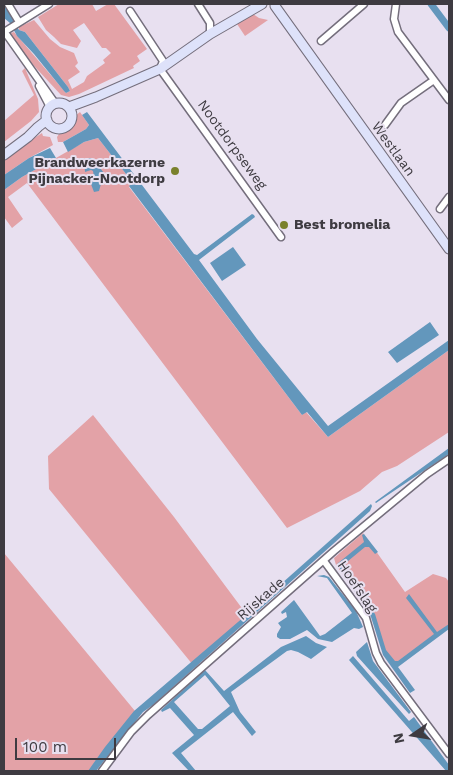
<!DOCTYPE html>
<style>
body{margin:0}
#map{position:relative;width:453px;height:775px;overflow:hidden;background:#e8e0f0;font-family:"Work Sans",sans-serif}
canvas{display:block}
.frame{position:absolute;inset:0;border:5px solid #3e3b41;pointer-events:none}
.north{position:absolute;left:388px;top:710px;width:50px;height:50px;-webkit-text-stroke:4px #e8e0f0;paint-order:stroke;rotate:257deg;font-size:14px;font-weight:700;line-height:20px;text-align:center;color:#3e3b41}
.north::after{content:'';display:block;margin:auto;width:18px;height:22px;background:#3e3b41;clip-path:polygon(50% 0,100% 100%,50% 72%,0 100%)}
.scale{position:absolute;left:15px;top:738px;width:101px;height:22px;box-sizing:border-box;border:2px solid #3e3b41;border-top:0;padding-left:6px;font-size:15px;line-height:18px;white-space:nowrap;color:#3e3b41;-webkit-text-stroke:4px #e8e0f0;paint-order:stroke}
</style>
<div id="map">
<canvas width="453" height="775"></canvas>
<div class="frame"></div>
<div class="north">N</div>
<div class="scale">100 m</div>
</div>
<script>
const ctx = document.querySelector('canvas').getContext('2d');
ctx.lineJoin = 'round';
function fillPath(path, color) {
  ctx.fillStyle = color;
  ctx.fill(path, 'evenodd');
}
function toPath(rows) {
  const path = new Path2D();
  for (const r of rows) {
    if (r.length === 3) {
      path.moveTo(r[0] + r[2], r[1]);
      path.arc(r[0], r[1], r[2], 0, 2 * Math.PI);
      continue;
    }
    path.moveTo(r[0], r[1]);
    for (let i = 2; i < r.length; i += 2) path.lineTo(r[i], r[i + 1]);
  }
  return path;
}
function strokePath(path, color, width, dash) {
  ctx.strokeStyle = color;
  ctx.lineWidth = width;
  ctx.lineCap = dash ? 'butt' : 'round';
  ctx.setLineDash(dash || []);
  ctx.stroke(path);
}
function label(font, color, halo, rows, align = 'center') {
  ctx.font = font + ' "Work Sans",sans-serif';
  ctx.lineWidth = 4;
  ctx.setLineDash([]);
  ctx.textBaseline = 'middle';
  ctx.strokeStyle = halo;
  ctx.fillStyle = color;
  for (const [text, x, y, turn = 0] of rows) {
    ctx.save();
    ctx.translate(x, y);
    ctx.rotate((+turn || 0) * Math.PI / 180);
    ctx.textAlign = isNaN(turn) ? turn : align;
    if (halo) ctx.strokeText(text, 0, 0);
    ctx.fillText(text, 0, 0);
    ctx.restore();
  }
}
fillPath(toPath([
 [59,4,92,4,96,11,108,4,114,4,147,49,137,56,140,61,133,66,134,68,79,94,69,97,61,95,24,55,12,37,11,33,14,32,66,93,70,91,68,87,25,32,19,30,19,27,34,20,50,39,60,47,74,53,78,63,75,66,80,72,68,80,72,89,84,82,87,76,105,63,103,60,111,53,106,48,102,48,84,23,73,30,81,41,77,48,61,44,54,37,46,30,38,17],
 [253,14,259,18,268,20,245,36,237,24],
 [25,68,38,99,39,112,31,121,4,142,4,121,34,95,22,71],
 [80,112,89,125,86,129,63,142,58,142,57,137,61,131,69,127,75,116],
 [42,133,43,136,50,137,53,145,29,158,4,175,4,158],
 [98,138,133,183,129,187,302,415,306,412,328,437,449,350,449,432,397,466,382,472,360,491,287,528,27,183,8,197,23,219,12,228,4,217,4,190,22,177,56,158,84,142],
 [93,415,174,517,247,615,193,665,49,489,48,456],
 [363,533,405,592,433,574,446,578,449,582,449,628,395,666,383,652,372,615,336,565,334,558],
 [4,553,135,711,90,771,4,771]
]), '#e3a2a7');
fillPath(toPath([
 [4,4,19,30,25,32,68,87,70,91,66,93,64,91,34,54,17,36,10,23,4,18],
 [87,112,194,254,197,255,252,214,254,215,255,217,199,260,257,339,328,426,449,340,449,350,328,437,307,412,302,415,129,186,133,183,98,138,84,142,68,152,63,142,86,129,89,125,82,115],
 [50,148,56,158,22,177,4,190,4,175,29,158],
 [87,158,92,158,104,173,99,191,94,192,89,179,94,177,93,171,91,170,85,172,84,160],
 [233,247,246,265,222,281,210,263],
 [430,322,439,335,397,363,388,352],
 [449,448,449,454,376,503,375,502],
 [371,504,372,506,370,511,153,705,143,712,96,771,88,771,105,747,134,711,245,616],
 [364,534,378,552,375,554,369,547,365,547,342,566,342,569,375,614,386,650,395,661,398,661,434,634,406,598,409,594,437,632,449,624,449,629,398,667,415,690,410,693,383,655,371,617,337,564,364,542,362,535],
 [324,575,329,577,356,611,363,627,359,629,354,628,332,642,318,639,307,630,290,639,280,639,277,637,277,634,281,627,278,623,287,617,286,612,282,614,281,612,294,600,320,636,325,634,352,613,327,578,317,576],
 [306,636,316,643,327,647,311,659,298,652,291,650,287,651,231,692,240,712,256,732,252,736,233,712,181,753,196,771,189,771,172,753,194,735,170,708,162,712,161,710,205,670,224,691,281,647],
 [205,675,230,706,202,729,198,729,174,702],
 [367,642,373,661,411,712,409,714,357,656,356,652],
 [353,656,409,721,414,717,449,765,449,771,446,771,349,660]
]), '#6397bc');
strokePath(toPath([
 [431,4,449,28]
]), '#6397bc', 7);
const minor = toPath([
 [8,4,19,22],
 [198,4,210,23,210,34],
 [396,4,394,19,398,32,449,100],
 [130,11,163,61,160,69,281,237],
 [4,31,55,103],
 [4,32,49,4],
 [321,41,364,4],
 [39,86,50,107],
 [385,125,401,103,434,80],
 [440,209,449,197],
 [324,561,366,618,376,653,381,663,449,754],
 [102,771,131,732,148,715,334,551,427,474,449,459]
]);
const secondary = toPath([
 [275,6,449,249],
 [59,116,13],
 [69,107,96,97,160,69,210,34,262,4],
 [4,155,28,137,38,127,47,120]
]);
strokePath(minor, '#746e7c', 9);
strokePath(secondary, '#746e7c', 11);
strokePath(minor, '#fff', 6);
strokePath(secondary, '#dee2fa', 9);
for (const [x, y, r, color] of [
 [175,171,5,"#7a812c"],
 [284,225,5,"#7a812c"]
]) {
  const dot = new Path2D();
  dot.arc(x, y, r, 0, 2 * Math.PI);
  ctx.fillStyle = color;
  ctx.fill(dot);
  strokePath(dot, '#e8e0f0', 2);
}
label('14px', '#3e3b41', '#e8e0f0', [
 ["Nootdorpseweg",232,145,54],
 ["Westlaan",393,149,54],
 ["Hoefslag",357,587,56],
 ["Rijskade",261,599,-41]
]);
label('bold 14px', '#3e3b41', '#e8e0f0', [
 ["Brandweerkazerne",165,163],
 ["Pijnacker-Nootdorp",165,179],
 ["Best bromelia",294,225,"left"]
], 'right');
</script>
